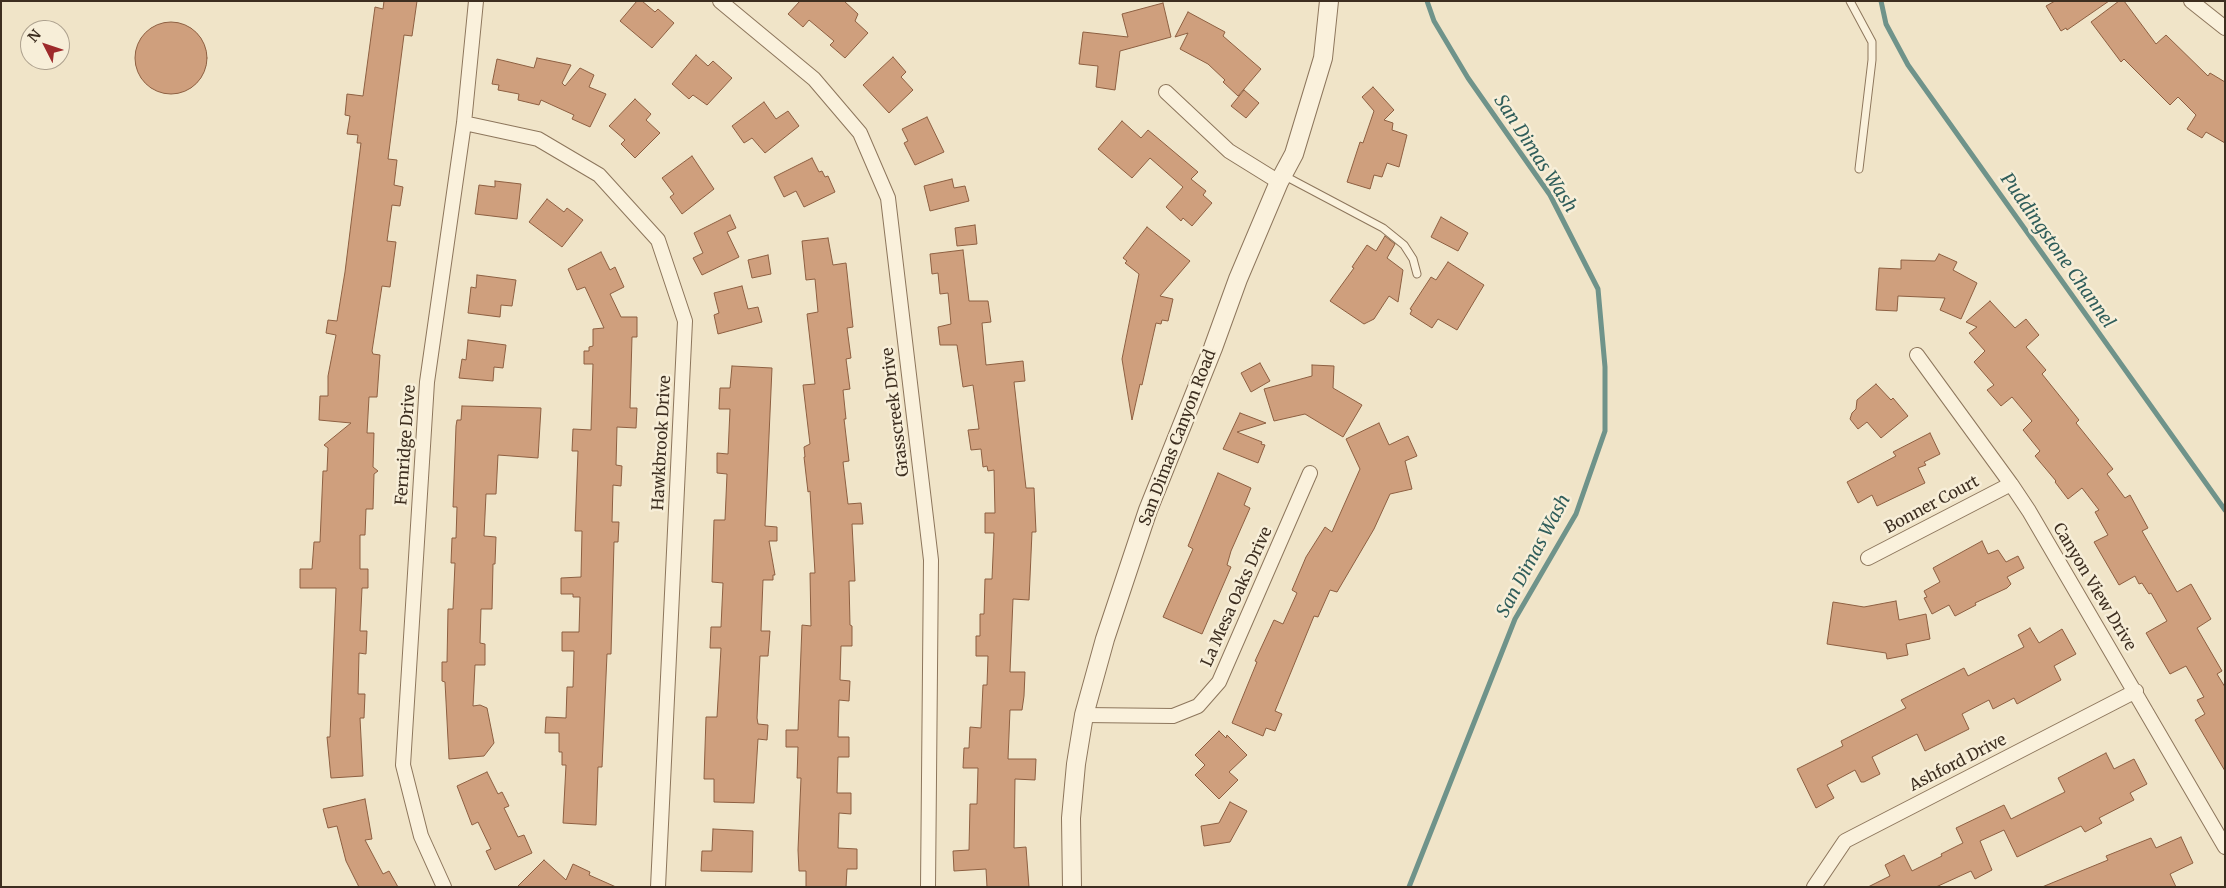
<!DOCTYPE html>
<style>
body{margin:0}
#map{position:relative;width:2226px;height:888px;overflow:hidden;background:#f0e4c8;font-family:Merriweather,serif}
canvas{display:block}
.frame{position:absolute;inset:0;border:2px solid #3d2e20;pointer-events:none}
.north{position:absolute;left:20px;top:20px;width:50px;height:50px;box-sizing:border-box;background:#f7eed8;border:1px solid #ada18e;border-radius:50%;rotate:311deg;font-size:14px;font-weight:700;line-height:20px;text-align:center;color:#3d2e20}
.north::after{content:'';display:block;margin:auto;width:18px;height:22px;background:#9e2a2b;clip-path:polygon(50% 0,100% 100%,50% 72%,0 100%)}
</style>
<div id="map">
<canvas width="2226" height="888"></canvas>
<div class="frame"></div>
<div class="north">N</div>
</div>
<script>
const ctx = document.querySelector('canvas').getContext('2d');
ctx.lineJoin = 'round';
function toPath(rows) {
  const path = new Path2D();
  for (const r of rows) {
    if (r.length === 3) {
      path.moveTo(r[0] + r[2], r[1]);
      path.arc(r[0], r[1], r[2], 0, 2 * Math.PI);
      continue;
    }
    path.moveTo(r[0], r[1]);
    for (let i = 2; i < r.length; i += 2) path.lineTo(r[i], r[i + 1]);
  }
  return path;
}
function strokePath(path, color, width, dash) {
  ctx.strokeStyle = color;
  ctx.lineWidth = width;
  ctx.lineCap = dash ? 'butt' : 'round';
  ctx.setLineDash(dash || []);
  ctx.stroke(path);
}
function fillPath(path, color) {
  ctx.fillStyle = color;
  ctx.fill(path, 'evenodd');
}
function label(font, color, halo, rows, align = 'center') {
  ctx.font = font + ' Merriweather,serif';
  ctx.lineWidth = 5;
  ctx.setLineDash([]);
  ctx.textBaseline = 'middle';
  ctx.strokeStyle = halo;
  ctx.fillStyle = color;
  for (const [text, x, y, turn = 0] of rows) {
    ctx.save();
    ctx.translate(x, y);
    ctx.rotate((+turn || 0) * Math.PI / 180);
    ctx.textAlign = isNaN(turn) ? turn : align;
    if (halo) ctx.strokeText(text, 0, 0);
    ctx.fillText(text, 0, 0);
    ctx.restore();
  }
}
strokePath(toPath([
 [1881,1,1886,24,1908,65,2225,510],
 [1409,887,1515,619,1576,514,1605,431,1605,367,1598,289,1550,195,1468,78,1434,21,1427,1]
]), '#6f938a', 5);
const building = toPath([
 [384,1,417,1,412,36,404,35,388,159,397,160,394,185,403,187,400,206,392,205,387,241,396,242,390,287,382,286,372,351,373,354,380,355,377,397,369,397,367,433,374,433,373,467,378,471,374,474,373,509,366,509,365,535,360,535,360,569,368,569,368,588,362,588,360,631,367,631,366,654,359,653,358,694,365,694,364,718,360,718,363,776,331,778,327,737,330,737,336,588,300,588,300,569,312,569,314,542,320,542,323,471,327,471,328,448,324,445,351,423,319,420,320,396,328,396,328,376,336,335,326,333,328,320,337,321,345,272,361,143,357,143,358,135,347,134,350,116,345,115,347,94,363,96,375,7,383,9,384,1],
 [637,1,642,1,655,12,658,9,674,23,652,48,620,21,637,1],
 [800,1,844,1,858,14,855,21,868,33,845,58,830,45,834,41,809,20,803,27,788,14,800,1],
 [2055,1,2109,1,2067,30,2066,28,2061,31,2046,6,2055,1],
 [2119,1,2124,1,2156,44,2166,35,2208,76,2210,73,2225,82,2225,143,2206,132,2202,138,2187,129,2196,115,2178,97,2170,105,2124,59,2121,62,2091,22,2119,1],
 [1163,3,1171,37,1120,51,1115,90,1096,87,1098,66,1079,64,1083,32,1128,37,1122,14,1163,3],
 [1188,12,1225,32,1223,36,1261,69,1238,96,1223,82,1225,80,1208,64,1180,49,1188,33,1175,37,1188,12],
 [171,58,36],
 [696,55,708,66,713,61,732,78,707,105,693,95,689,99,672,84,696,55],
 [893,57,906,72,901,77,913,90,889,113,863,85,893,57],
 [537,58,571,65,562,83,565,86,580,68,594,75,589,87,606,94,590,127,572,119,574,115,541,100,539,105,518,100,519,94,498,90,499,85,492,84,497,59,534,68,537,58],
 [1373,87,1394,110,1384,120,1393,123,1392,130,1407,135,1399,167,1387,163,1382,177,1374,175,1370,189,1347,182,1360,142,1363,143,1374,111,1362,97,1373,87],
 [1244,90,1259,103,1246,118,1231,106,1244,90],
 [635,99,651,114,646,120,660,133,635,158,621,144,625,140,609,126,635,99],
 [764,102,776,119,788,111,799,126,765,153,752,138,744,143,732,126,764,102],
 [927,117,944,152,915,165,904,143,908,141,902,129,927,117],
 [1122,121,1141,138,1148,130,1198,172,1191,179,1206,191,1203,195,1212,203,1192,226,1183,218,1181,221,1166,207,1183,187,1150,158,1132,178,1098,149,1122,121],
 [692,156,714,189,682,214,670,197,674,194,662,178,692,156],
 [812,158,819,172,822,171,825,177,828,176,835,192,804,207,796,191,784,197,774,177,812,158],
 [952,179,954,188,965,186,969,201,930,211,924,186,952,179],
 [495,181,521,184,517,219,475,214,479,185,495,187,495,181],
 [547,199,564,212,567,208,583,220,562,247,529,222,547,199],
 [730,215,736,228,727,232,739,257,702,275,693,258,703,253,694,233,730,215],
 [1441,217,1468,233,1458,251,1431,237,1441,217],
 [975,225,977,244,957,246,955,228,975,225],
 [1147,227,1190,261,1160,296,1173,299,1168,321,1162,320,1161,324,1156,323,1142,385,1140,384,1132,420,1122,359,1139,274,1125,263,1127,261,1123,258,1147,227],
 [1385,236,1395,244,1387,258,1403,270,1398,302,1389,296,1374,319,1364,324,1330,301,1354,268,1352,267,1367,245,1376,251,1385,236],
 [828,238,833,265,846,263,853,327,847,328,851,358,846,359,850,389,843,390,846,419,844,419,849,461,843,462,848,504,861,503,863,524,852,524,855,581,849,581,850,625,852,626,852,646,841,646,840,680,850,681,849,701,839,700,838,737,849,737,849,757,838,757,837,793,851,793,851,814,839,813,838,848,857,849,857,869,847,869,846,887,806,887,806,871,799,871,798,850,801,778,797,778,798,747,786,747,786,730,798,730,802,625,811,626,810,573,815,573,810,491,808,492,804,457,805,457,804,447,810,444,803,385,815,384,807,314,818,312,815,279,806,280,802,241,828,238],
 [963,250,969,301,988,301,991,322,982,323,986,365,1023,361,1025,381,1014,382,1026,488,1034,488,1036,532,1032,532,1029,600,1013,599,1010,672,1025,672,1024,696,1022,710,1010,710,1008,759,1036,759,1035,780,1015,779,1014,848,1026,847,1029,887,987,887,986,869,954,871,953,851,969,850,970,804,977,804,978,768,963,768,964,748,969,748,970,727,981,728,983,685,987,685,988,656,976,656,976,636,980,636,980,614,984,614,985,579,992,579,994,533,985,533,985,513,995,513,994,470,988,471,987,466,983,467,981,449,971,450,968,430,979,429,973,385,963,387,957,345,940,345,938,327,951,324,948,293,940,294,938,273,932,274,930,254,963,250],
 [601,252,610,270,615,267,624,287,610,294,621,317,637,317,637,337,632,337,630,408,637,408,636,428,617,427,616,465,622,466,621,486,613,485,612,522,619,522,618,542,614,542,611,654,607,654,602,767,598,767,596,825,563,823,566,765,562,765,562,752,559,752,559,733,545,733,546,717,566,718,567,687,573,687,574,651,562,651,562,632,579,632,580,597,573,597,573,594,561,594,561,578,581,577,582,531,575,531,578,451,572,451,573,429,591,430,593,364,584,364,584,351,589,351,589,347,593,346,593,329,604,328,585,287,577,290,568,269,601,252],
 [1939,254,1957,262,1953,270,1977,283,1961,319,1940,310,1945,298,1898,296,1897,311,1876,310,1879,268,1901,269,1901,260,1935,261,1939,254],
 [768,255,771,274,752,278,748,260,768,255],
 [1448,262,1484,285,1457,330,1438,319,1432,328,1410,314,1412,310,1410,309,1431,277,1436,280,1448,262],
 [477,275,516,280,512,306,501,305,500,317,468,313,471,287,476,288,477,275],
 [742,286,748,309,758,307,762,322,718,334,714,315,719,313,714,293,742,286],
 [1990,301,2015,328,2026,319,2039,335,2026,347,2046,370,2042,374,2079,420,2076,423,2113,469,2107,474,2125,498,2130,495,2148,528,2142,531,2177,592,2191,584,2211,619,2197,628,2222,671,2217,674,2225,687,2225,771,2195,720,2205,714,2197,700,2204,697,2186,666,2170,674,2146,633,2167,621,2151,593,2149,594,2142,583,2139,584,2135,576,2119,585,2094,542,2108,535,2095,512,2099,510,2082,488,2068,499,2055,482,2056,481,2035,456,2040,451,2023,430,2032,421,2012,397,2001,406,1987,390,1994,385,1974,362,1985,351,1969,333,1977,327,1966,322,1990,301],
 [468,340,506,345,503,368,494,367,493,381,459,378,462,359,466,360,468,340],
 [1260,363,1270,381,1251,392,1241,373,1260,363],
 [1312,365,1334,366,1333,388,1362,405,1343,437,1305,414,1274,421,1264,389,1312,376,1312,365],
 [732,366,772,368,765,526,777,527,777,541,769,541,775,575,773,575,773,580,763,580,761,631,770,631,768,656,760,656,757,718,758,724,768,725,767,740,758,739,754,803,714,802,714,779,704,779,706,717,717,717,721,648,710,648,711,627,721,627,723,583,712,582,714,520,725,520,727,474,717,473,717,453,728,454,730,409,719,409,720,388,730,388,732,366],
 [1876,384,1891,400,1893,398,1908,416,1881,438,1867,422,1858,429,1850,419,1852,413,1856,409,1857,400,1876,384],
 [462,406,541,408,538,458,498,455,496,494,486,494,484,536,496,537,495,564,493,564,492,609,481,609,480,643,485,644,485,665,475,665,473,706,480,705,487,708,494,743,484,756,449,759,445,682,442,681,442,662,447,662,448,609,453,609,455,563,451,563,452,538,456,538,457,507,453,507,456,426,457,420,461,420,462,406],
 [1240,413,1266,423,1237,432,1262,442,1261,444,1265,445,1258,463,1223,449,1240,413],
 [1379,423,1389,445,1408,436,1417,456,1405,461,1412,489,1390,494,1374,529,1337,592,1330,590,1318,617,1314,616,1275,711,1282,714,1275,731,1266,728,1263,736,1232,723,1257,662,1255,661,1274,620,1283,624,1297,593,1292,590,1306,557,1325,527,1332,532,1360,469,1346,439,1379,423],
 [1930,433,1940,454,1924,462,1926,465,1918,468,1925,483,1877,506,1872,495,1858,503,1847,482,1896,456,1893,452,1930,433],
 [1218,473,1251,488,1244,505,1250,508,1231,551,1227,565,1231,567,1202,634,1163,617,1193,549,1188,546,1218,473],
 [1982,541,1988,554,1998,550,2006,562,2018,556,2024,568,2007,577,2011,584,2007,588,1975,603,1976,605,1955,616,1949,605,1932,614,1924,598,1927,597,1924,591,1940,582,1933,568,1982,541],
 [1896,601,1899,620,1926,614,1930,639,1906,644,1908,655,1887,659,1886,653,1827,644,1833,602,1864,607,1896,601],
 [2030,628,2039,643,2062,629,2076,654,2054,666,2061,680,2017,704,2014,698,1993,709,1989,700,1962,714,1969,729,1925,751,1917,734,1872,757,1880,774,1864,782,1861,782,1855,770,1827,785,1834,798,1816,808,1797,769,1843,746,1841,741,1906,708,1901,700,1964,668,1968,676,2024,647,2018,635,2030,628],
 [1219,731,1226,738,1227,735,1247,755,1229,772,1238,780,1219,799,1195,775,1205,765,1195,755,1219,731],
 [2106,753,2114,769,2134,759,2147,784,2130,793,2134,800,2099,818,2102,823,2085,832,2081,826,2017,857,2004,830,1980,841,1992,870,1975,879,1971,871,1936,887,1868,887,1890,876,1885,865,1904,855,1912,871,1942,856,1941,854,1963,843,1956,828,2004,805,2011,819,2065,792,2058,778,2106,753],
 [487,772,498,794,502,792,509,806,504,808,518,837,524,835,532,853,495,870,486,851,491,849,478,822,472,825,457,786,487,772],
 [365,799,372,839,365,840,383,874,389,871,398,887,359,887,346,861,337,826,328,828,323,809,365,799],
 [1230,802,1247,811,1230,842,1204,846,1201,826,1219,823,1230,802],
 [713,829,753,831,752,872,701,871,702,851,712,851,713,829],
 [2181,837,2193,863,2170,874,2176,887,2042,887,2108,860,2106,856,2151,838,2156,848,2181,837],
 [544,860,566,880,573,864,590,872,589,875,616,887,517,887,544,860]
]);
fillPath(building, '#cf9f7d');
strokePath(building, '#8d5f41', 1);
const service = toPath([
 [1850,1,1872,42,1872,60,1859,169],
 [1283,175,1383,228,1404,245,1413,259,1417,274]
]);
const minor = toPath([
 [720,1,814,79,860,133,888,198,931,560,928,887],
 [2191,1,2225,28],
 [1166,92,1229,151,1279,182],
 [464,123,538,139,599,175,658,240,685,321,658,887],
 [1917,355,2011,484,2029,511,2225,847],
 [1868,558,2011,484],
 [1084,715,1173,716,1198,706,1219,682,1310,473],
 [444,887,421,836,403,765,427,382,464,123,476,1],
 [1814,887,1845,841,2136,691]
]);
const tertiary = toPath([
 [1072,887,1071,818,1076,764,1084,715,1105,639,1148,510,1213,348,1238,279,1279,182,1294,154,1323,58,1329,1]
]);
strokePath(service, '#8d765c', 9);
strokePath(minor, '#8d765c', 16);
strokePath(tertiary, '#8d765c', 20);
strokePath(service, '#faf1dc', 7);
strokePath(minor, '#faf1dc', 14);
strokePath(tertiary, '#faf1dc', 18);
label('16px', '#3d2e20', '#f7eed8', [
 ["Grasscreek Drive",896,412,-97],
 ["San Dimas Canyon Road",1178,438,-69],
 ["Hawkbrook Drive",662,443,-87],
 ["Fernridge Drive",406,445,-86],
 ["Bonner Court",1932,505,-28],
 ["Canyon View Drive",2094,587,59],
 ["La Mesa Oaks Drive",1237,597,-66],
 ["Ashford Drive",1958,763,-27]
]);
label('italic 18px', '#2f5d5a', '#f7eed8', [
 ["San Dimas Wash",1535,154,57],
 ["Puddingstone Channel",2057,251,55],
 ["San Dimas Wash",1534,556,-62]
]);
</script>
